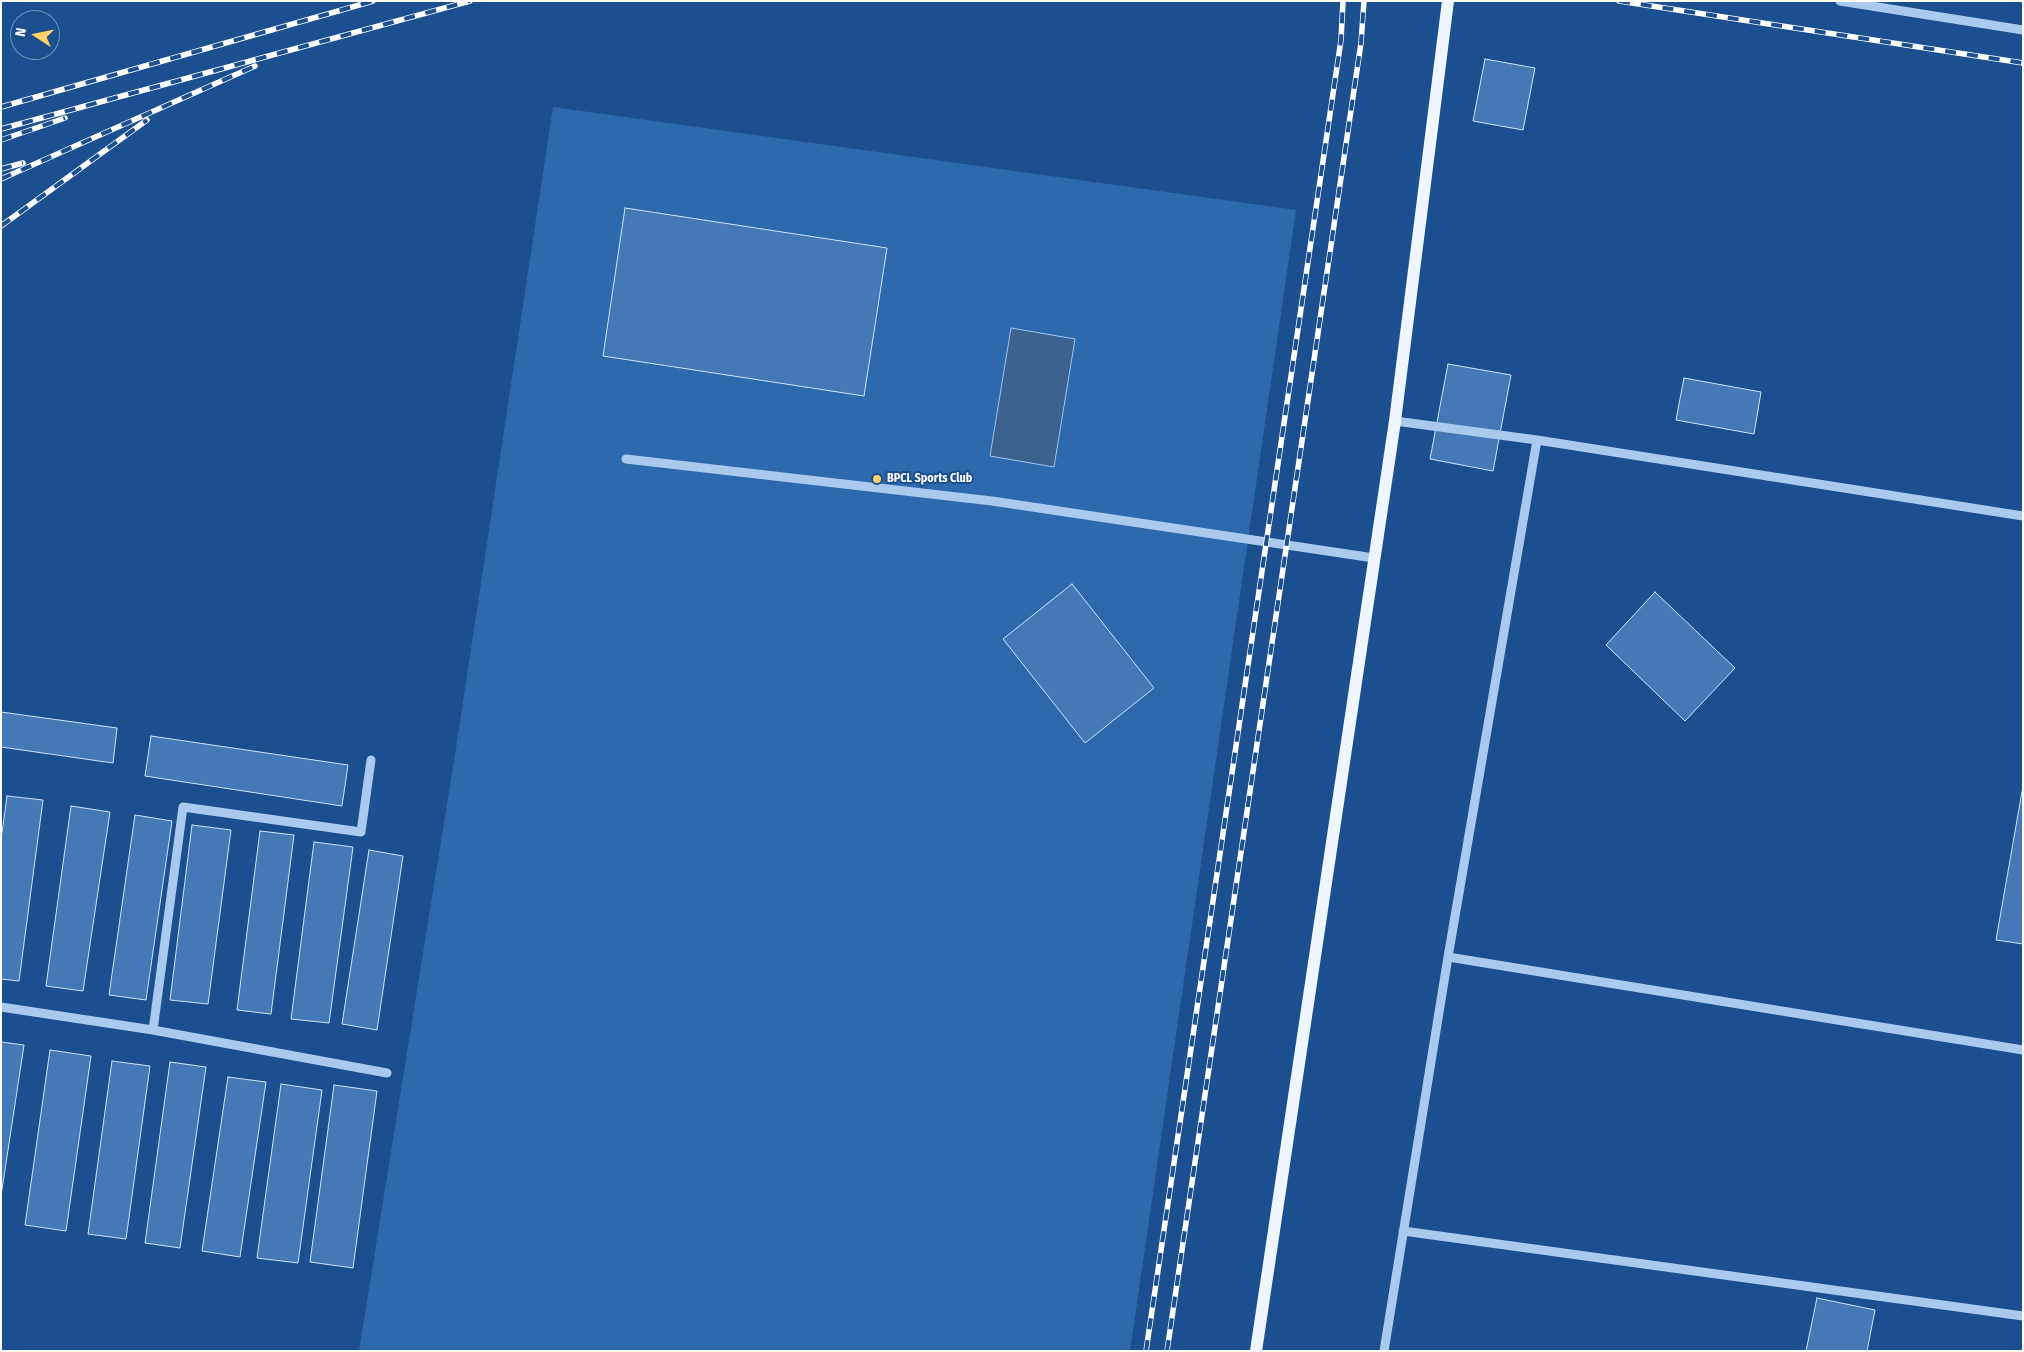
<!DOCTYPE html>
<style>
body{margin:0}
#map{position:relative;width:2024px;height:1352px;overflow:hidden;background:#1b4f8f;font-family:"Fira Sans Condensed",sans-serif}
canvas{display:block}
.frame{position:absolute;inset:0;border:2px solid #fff;pointer-events:none}
.north{position:absolute;left:10px;top:10px;width:50px;height:50px;box-sizing:border-box;background:#1b4f8f;border:1px solid #7695bc;border-radius:50%;rotate:281deg;font-size:14px;font-weight:700;line-height:20px;text-align:center;color:#fff}
.north::after{content:'';display:block;margin:auto;width:18px;height:22px;background:#ffd166;clip-path:polygon(50% 0,100% 100%,50% 72%,0 100%)}
</style>
<div id="map">
<canvas width="2024" height="1352"></canvas>
<div class="frame"></div>
<div class="north">N</div>
</div>
<script>
const ctx = document.querySelector('canvas').getContext('2d');
ctx.lineJoin = 'round';
function fillPath(path, color) {
  ctx.fillStyle = color;
  ctx.fill(path, 'evenodd');
}
function toPath(rows) {
  const path = new Path2D();
  for (const r of rows) {
    path.moveTo(r[0], r[1]);
    for (let i = 2; i < r.length; i += 2) path.lineTo(r[i], r[i + 1]);
  }
  return path;
}
function strokePath(path, color, width, dash) {
  ctx.strokeStyle = color;
  ctx.lineWidth = width;
  ctx.lineCap = dash ? 'butt' : 'round';
  ctx.setLineDash(dash || []);
  ctx.stroke(path);
}
function label(font, color, halo, rows, align = 'center') {
  ctx.font = font + ' "Fira Sans Condensed",sans-serif';
  ctx.lineWidth = 4;
  ctx.setLineDash([]);
  ctx.textBaseline = 'middle';
  ctx.strokeStyle = halo;
  ctx.fillStyle = color;
  for (const [text, x, y, turn = 0] of rows) {
    ctx.save();
    ctx.translate(x, y);
    ctx.rotate((+turn || 0) * Math.PI / 180);
    ctx.textAlign = isNaN(turn) ? turn : align;
    if (halo) ctx.strokeText(text, 0, 0);
    ctx.fillText(text, 0, 0);
    ctx.restore();
  }
}
fillPath(toPath([
 [553,107,1296,210,1130,1351,359,1351,456,748]
]), '#2e69ad');
const water = toPath([
 [1011,328,1075,339,1054,467,990,456,1011,328]
]);
fillPath(water, '#3c6290');
strokePath(water, '#9cc4f0', 1);
const building = toPath([
 [1485,59,1535,68,1523,130,1473,121,1485,59],
 [625,208,887,248,864,396,603,356,625,208],
 [1448,364,1511,375,1493,471,1430,459,1448,364],
 [1684,378,1761,392,1754,434,1676,420,1684,378],
 [1072,584,1154,688,1085,743,1003,639,1072,584],
 [1655,592,1735,668,1685,721,1606,645,1655,592],
 [1,712,117,728,113,763,1,747,1,712],
 [151,736,348,765,342,806,145,776,151,736],
 [2023,786,2023,944,1996,940,2023,786],
 [7,796,43,800,19,981,1,979,1,840,7,796],
 [71,806,110,812,83,991,46,986,71,806],
 [135,815,172,821,146,1000,109,995,135,815],
 [192,825,231,830,208,1004,170,1000,192,825],
 [260,831,294,835,271,1014,237,1010,260,831],
 [314,842,353,847,329,1023,291,1019,314,842],
 [369,850,403,856,377,1030,342,1024,369,850],
 [1,1042,24,1045,1,1196,1,1042],
 [50,1050,91,1056,66,1231,25,1225,50,1050],
 [112,1061,150,1066,126,1239,88,1234,112,1061],
 [170,1062,206,1067,180,1248,145,1243,170,1062],
 [228,1077,266,1082,240,1257,202,1251,228,1077],
 [281,1084,322,1090,298,1263,257,1258,281,1084],
 [334,1085,377,1091,353,1268,310,1262,334,1085],
 [1817,1298,1875,1310,1867,1351,1806,1351,1817,1298]
]);
fillPath(building, '#4478b7');
strokePath(building, '#cfe3fa', 1);
strokePath(toPath([
 [1840,1,2023,30],
 [1395,421,1537,440,2023,516],
 [626,459,992,501,1374,558],
 [1448,957,2023,1050],
 [1,1007,153,1030,387,1073],
 [153,1030,183,807,361,832,371,760],
 [1403,1231,2023,1316],
 [1384,1351,1448,957,1537,440]
]), '#a9c9ee', 9);
strokePath(toPath([
 [1256,1351,1395,421,1448,1]
]), '#f0f6ff', 12);
const rail = toPath([
 [1619,1,2023,63],
 [1,107,373,1],
 [1,129,470,1],
 [1,140,65,118],
 [1,169,23,163],
 [1,179,255,66],
 [1,226,147,120],
 [1146,1351,1341,40,1343,1],
 [1167,1351,1361,43,1364,1]
]);
strokePath(rail, '#fff', 5.5);
strokePath(rail, '#1b4f8f', 4, [11]);
for (const [x, y, r, color] of [
 [877,479,5,"#ffd166"]
]) {
  const dot = new Path2D();
  dot.arc(x, y, r, 0, 2 * Math.PI);
  ctx.fillStyle = color;
  ctx.fill(dot);
  strokePath(dot, '#1b4f8f', 2);
}
label('bold 12px', '#fff', '#1b4f8f', [
 ["BPCL Sports Club",887,479]
], 'left');
</script>
